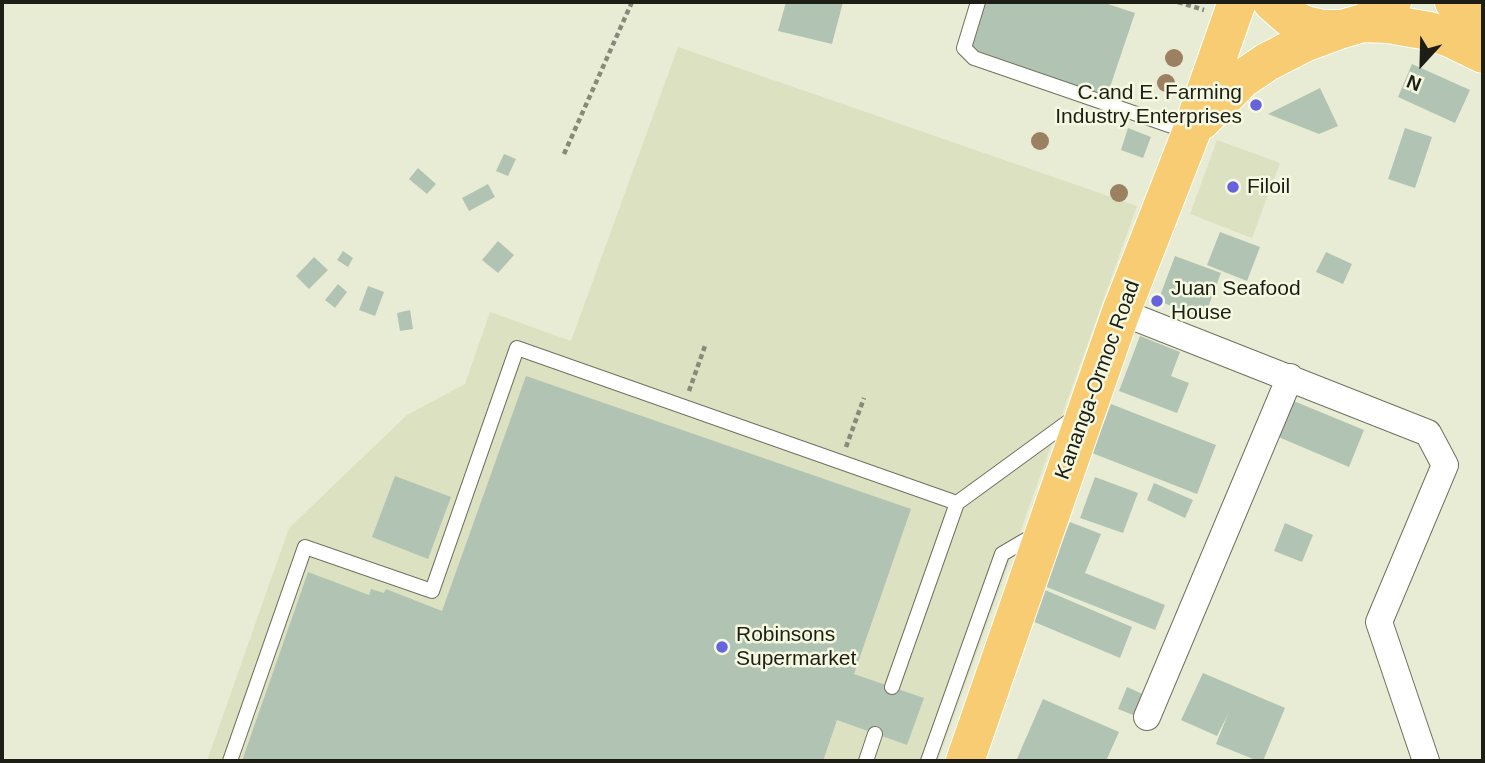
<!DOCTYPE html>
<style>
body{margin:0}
#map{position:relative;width:1485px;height:763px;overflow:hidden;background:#e8ecd4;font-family:Helvetica,sans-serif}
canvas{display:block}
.frame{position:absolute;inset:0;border:4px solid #1d1f16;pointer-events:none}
.north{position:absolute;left:1387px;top:28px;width:70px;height:70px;-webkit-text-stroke:5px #f5f9e1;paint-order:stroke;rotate:202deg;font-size:19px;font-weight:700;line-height:28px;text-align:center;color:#1d1f16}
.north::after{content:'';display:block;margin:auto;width:24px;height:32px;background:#1d1f16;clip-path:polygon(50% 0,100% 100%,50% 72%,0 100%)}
</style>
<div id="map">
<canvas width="1485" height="763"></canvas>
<div class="frame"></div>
<div class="north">N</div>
</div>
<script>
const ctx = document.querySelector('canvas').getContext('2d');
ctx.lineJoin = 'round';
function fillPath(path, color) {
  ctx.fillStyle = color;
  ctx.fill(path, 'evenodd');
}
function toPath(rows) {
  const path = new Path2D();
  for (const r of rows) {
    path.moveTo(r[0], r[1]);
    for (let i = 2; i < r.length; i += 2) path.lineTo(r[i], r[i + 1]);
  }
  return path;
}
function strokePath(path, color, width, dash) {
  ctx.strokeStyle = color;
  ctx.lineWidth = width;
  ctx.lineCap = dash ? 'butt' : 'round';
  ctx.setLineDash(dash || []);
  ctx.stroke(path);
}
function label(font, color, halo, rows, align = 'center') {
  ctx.font = font + ' Helvetica,sans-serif';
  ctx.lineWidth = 5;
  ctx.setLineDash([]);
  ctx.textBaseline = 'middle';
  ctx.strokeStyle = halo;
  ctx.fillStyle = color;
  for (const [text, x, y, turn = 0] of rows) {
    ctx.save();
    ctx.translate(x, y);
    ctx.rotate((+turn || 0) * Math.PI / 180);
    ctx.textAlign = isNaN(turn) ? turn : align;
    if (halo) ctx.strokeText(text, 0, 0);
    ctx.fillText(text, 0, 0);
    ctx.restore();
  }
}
fillPath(toPath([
 [678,47,1137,206,938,761,207,761,289,528,407,415,465,384,490,312,571,341],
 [1217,140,1280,163,1252,238,1190,214]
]), '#dce1c2');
fillPath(toPath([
 [786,2,843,2,832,44,778,31],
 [985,2,1102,2,1135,13,1107,96,969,48],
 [1412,64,1470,90,1455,123,1398,97],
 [1320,88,1338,126,1319,134,1268,114],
 [1128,128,1151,137,1143,158,1121,150],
 [1405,128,1432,137,1415,188,1388,179],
 [504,154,516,159,508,176,496,171],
 [418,168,436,184,427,194,409,179],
 [488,184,495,197,469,211,462,198],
 [1220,232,1260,247,1247,281,1207,265],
 [498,241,514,255,498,273,482,260],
 [343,251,353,258,348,267,337,260],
 [1326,252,1352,264,1343,284,1316,272],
 [1175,256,1221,273,1204,318,1158,301],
 [314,257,328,270,309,289,296,276],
 [338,284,347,292,335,308,325,300],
 [368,286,384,292,375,316,359,310],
 [410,310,413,329,400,331,397,313],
 [1140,336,1180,352,1171,376,1189,383,1177,413,1119,391],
 [526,376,911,509,854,674,924,698,907,745,837,720,823,761,242,761,308,572,369,595,371,589,384,593,386,589,442,611],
 [1284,397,1364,430,1349,467,1269,433],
 [1111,404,1216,445,1197,494,1092,453],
 [395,476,451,497,428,559,372,537],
 [1095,477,1138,493,1123,533,1080,518],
 [1154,483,1193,500,1185,518,1147,500],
 [1070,522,1101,534,1085,573,1165,605,1155,630,1044,586],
 [1285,523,1313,535,1302,562,1274,551],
 [1045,590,1132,627,1120,658,1032,621],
 [1203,673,1285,708,1263,761,1258,761,1216,744,1228,714,1217,736,1181,720],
 [1127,687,1147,696,1138,717,1118,709],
 [1043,699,1119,732,1106,761,1016,761]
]), '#b1c4b3');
const service = toPath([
 [978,2,964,48,974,58,1189,132],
 [892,687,957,503,1075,417],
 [230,761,305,547,432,591,517,348,957,503],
 [866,761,875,734],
 [928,761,1002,554,1036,534]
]);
const minor = toPath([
 [1121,312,1428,433,1445,465,1379,622,1426,761],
 [1147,717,1290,377]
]);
const trunk = toPath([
 [1272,2,1289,17,1305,25,1323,29,1342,29,1363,23,1381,13,1392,2],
 [1454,2,1483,37],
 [1363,23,1388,24,1429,31,1450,38,1483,54],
 [1201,121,1242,79,1267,62,1304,43,1342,29],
 [965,761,1121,312,1191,133,1237,2]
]);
strokePath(service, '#6f725d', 16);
strokePath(minor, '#6f725d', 28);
strokePath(trunk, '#fff', 40);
strokePath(toPath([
 [1178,2,1204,10],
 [564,154,632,2],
 [689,391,706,343],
 [846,447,864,398]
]), '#868a79', 4.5, [5, 3.5]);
strokePath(service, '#fff', 14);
strokePath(minor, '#fff', 26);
strokePath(trunk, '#f8cc72', 38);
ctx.fillStyle = '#9c8062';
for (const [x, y] of [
 [1174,58],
 [1166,83],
 [1040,141],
 [1119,193]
]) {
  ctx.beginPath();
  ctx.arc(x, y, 9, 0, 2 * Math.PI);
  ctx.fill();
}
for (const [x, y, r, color] of [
 [1256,105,7,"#6663dc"],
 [1233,187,7,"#6663dc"],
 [1157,301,7,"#6663dc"],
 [722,647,7,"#6663dc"]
]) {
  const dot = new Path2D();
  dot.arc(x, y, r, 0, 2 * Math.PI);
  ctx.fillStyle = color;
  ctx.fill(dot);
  strokePath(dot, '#f5f9e1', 2.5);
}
label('21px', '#1d1f16', '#f5f9e1', [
 ["C.and E. Farming",1242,93,"right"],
 ["Industry Enterprises",1242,117,"right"],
 ["Filoil",1247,187],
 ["Juan Seafood",1171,289],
 ["House",1171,313],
 ["Robinsons",736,635],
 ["Supermarket",736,659]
], 'left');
label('21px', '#1d1f16', '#f5f9e1', [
 ["Kananga-Ormoc Road",1098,380,-70]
]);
</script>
